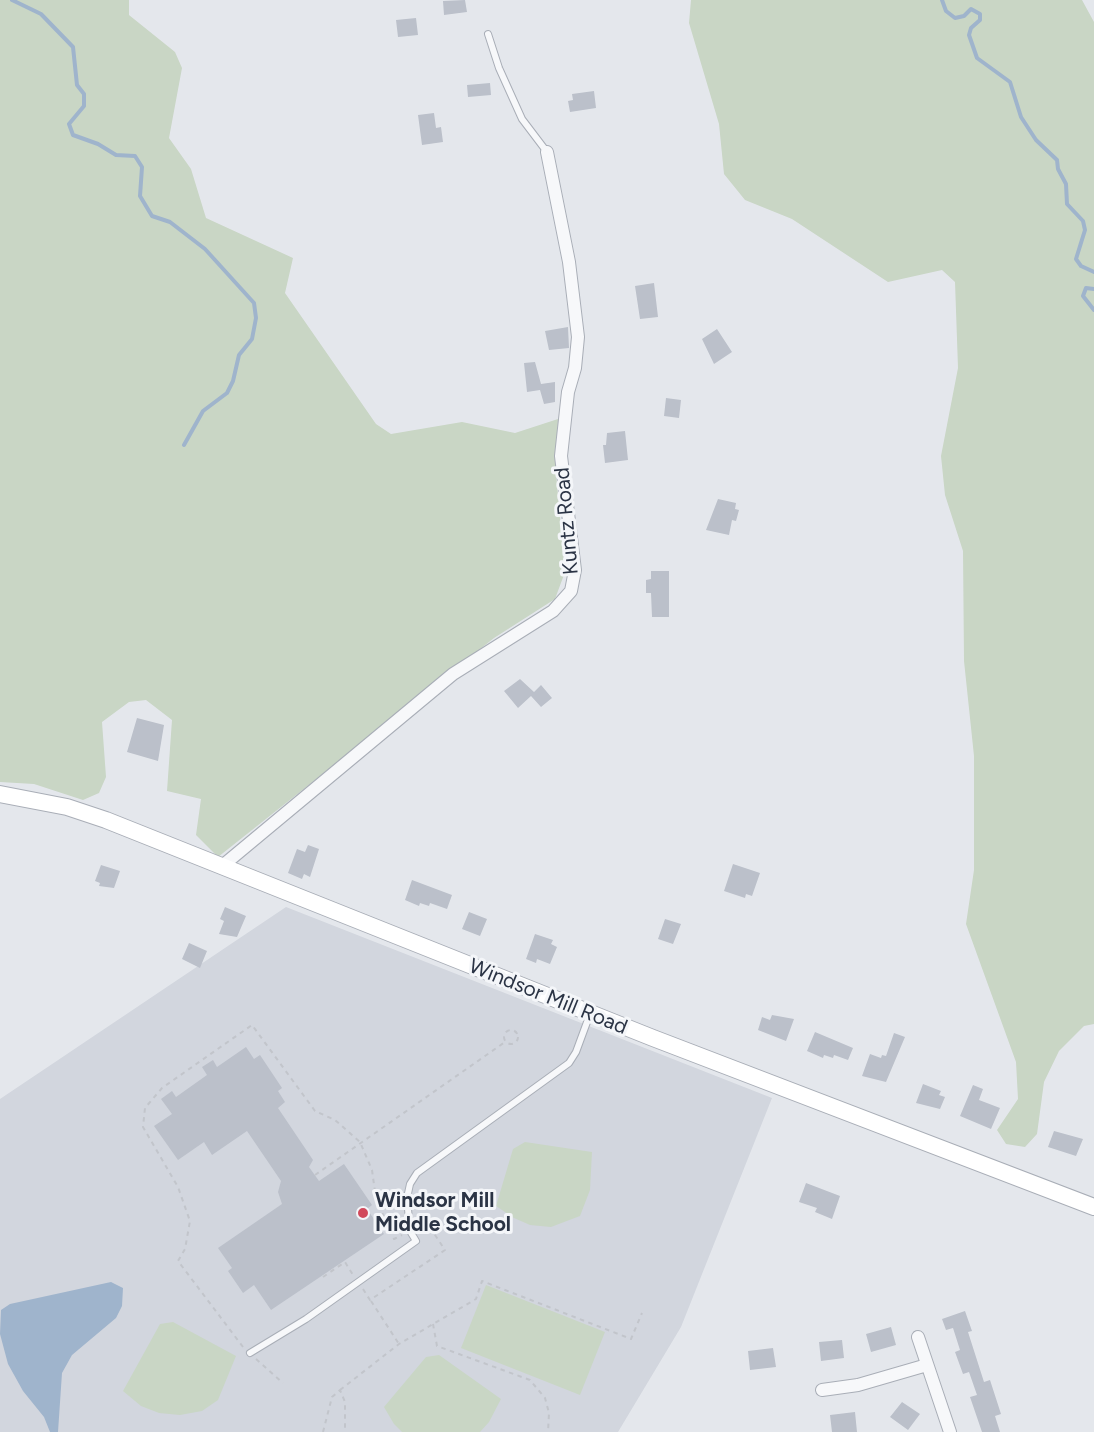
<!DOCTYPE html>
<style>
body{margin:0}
canvas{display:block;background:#e4e7ec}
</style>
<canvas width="1094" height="1432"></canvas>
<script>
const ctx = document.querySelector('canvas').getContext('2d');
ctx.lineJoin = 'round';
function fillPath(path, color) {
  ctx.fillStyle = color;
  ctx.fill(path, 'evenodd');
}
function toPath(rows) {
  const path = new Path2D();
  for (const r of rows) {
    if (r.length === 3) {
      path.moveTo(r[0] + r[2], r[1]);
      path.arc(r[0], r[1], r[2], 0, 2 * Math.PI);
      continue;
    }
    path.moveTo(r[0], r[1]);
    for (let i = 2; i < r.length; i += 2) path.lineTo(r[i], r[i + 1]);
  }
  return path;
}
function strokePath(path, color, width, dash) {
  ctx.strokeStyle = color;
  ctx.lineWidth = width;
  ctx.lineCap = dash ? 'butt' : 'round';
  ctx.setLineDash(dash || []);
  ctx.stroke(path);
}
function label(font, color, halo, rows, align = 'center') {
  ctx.font = font + ' Figtree,sans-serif';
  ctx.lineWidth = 6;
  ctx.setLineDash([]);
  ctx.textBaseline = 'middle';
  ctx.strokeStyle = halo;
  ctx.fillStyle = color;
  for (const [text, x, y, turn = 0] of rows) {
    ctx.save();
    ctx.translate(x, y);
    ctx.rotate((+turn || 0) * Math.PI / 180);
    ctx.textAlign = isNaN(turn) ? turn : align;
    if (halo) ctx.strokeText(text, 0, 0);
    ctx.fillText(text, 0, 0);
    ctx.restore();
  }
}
fillPath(toPath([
 [286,907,772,1098,681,1327,618,1432,0,1432,0,1099]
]), '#d2d6de');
fillPath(toPath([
 [0,0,129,0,129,15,175,52,182,68,169,138,191,169,206,218,293,258,285,293,376,424,391,434,462,422,515,433,558,419,556,473,565,572,555,599,494,638,218,857,196,835,201,799,167,791,172,720,146,700,129,702,102,722,106,777,99,793,83,800,34,784,0,782],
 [691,0,1082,0,1094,22,1094,1024,1084,1026,1059,1051,1044,1082,1037,1134,1025,1147,1006,1144,997,1130,1018,1099,1016,1062,966,924,974,870,974,756,964,661,963,551,945,495,941,456,958,368,955,282,942,270,888,282,792,219,745,200,724,174,719,124,689,23],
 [525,1142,592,1152,590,1190,580,1216,551,1227,530,1225,514,1218,496,1206,513,1149],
 [486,1285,605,1332,580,1395,461,1348],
 [173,1322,236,1356,218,1400,202,1411,180,1415,159,1413,141,1406,123,1391,160,1324],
 [439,1355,501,1399,489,1422,480,1432,402,1432,394,1424,384,1407,426,1357]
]), '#c9d6c5');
fillPath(toPath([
 [111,1282,123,1288,122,1306,116,1318,72,1355,62,1373,58,1432,50,1432,44,1417,23,1391,8,1364,0,1334,1,1310,10,1304]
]), '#9fb4cc');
strokePath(toPath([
 [12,0,41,14,73,47,77,85,84,94,84,106,69,124,73,135,98,144,116,155,135,156,142,167,140,196,152,216,170,222,205,249,254,303,256,318,252,339,239,355,233,381,227,393,203,411,184,445],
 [942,0,946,11,955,18,964,16,971,9,980,14,980,20,971,28,969,35,977,58,1010,82,1021,117,1036,140,1057,160,1058,169,1066,184,1067,204,1083,221,1085,230,1076,259,1081,266,1094,272],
 [1094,289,1086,288,1083,296,1094,310]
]), '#9fb4cc', 4);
fillPath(toPath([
 [465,0,467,12,444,15,443,1],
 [416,18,418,35,398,37,396,20],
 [490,83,491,95,468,97,467,85],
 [594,91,596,108,570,112,568,101,573,100,572,94],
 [434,113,436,128,441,127,443,142,422,145,418,115],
 [654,283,658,317,640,319,635,286],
 [568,327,569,348,549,350,545,331],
 [717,329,732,352,714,364,702,339],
 [535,362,541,384,555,382,555,402,544,404,540,390,527,392,524,363],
 [666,398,681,400,679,418,664,416],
 [625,431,628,460,605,463,603,445,606,445,607,433],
 [718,499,736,503,735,509,739,510,736,521,732,520,729,535,706,530],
 [651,571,669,571,669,617,652,617,651,593,646,593,646,580,651,579],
 [520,679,534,692,541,685,552,698,541,707,531,696,518,708,504,691],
 [137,718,164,725,158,761,127,752],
 [308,845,319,849,310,877,304,874,302,879,288,873,297,849,305,852],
 [733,864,760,873,752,896,746,894,745,898,724,891],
 [101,865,120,871,114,888,99,886,100,883,95,881],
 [412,880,452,895,447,909,430,903,429,906,420,903,419,906,405,900],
 [225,907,246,916,237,937,219,934,224,921,220,919],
 [469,912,487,919,480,936,462,929],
 [665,919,681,924,673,944,658,939],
 [535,934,553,940,551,944,557,947,550,964,537,959,536,963,526,959],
 [189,943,207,951,200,968,182,959],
 [772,1015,794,1019,786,1041,758,1030,762,1017,770,1020],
 [815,1032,853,1048,848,1060,834,1055,833,1058,824,1055,823,1058,807,1051],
 [894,1033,905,1037,886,1082,862,1076,870,1054,881,1058,882,1055,886,1056],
 [246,1047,254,1059,260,1055,282,1088,278,1091,285,1102,278,1108,313,1160,309,1167,319,1181,344,1164,372,1205,367,1209,384,1234,271,1310,254,1285,243,1293,228,1271,232,1268,218,1248,282,1204,278,1192,281,1181,247,1131,212,1155,204,1142,178,1160,154,1126,172,1114,161,1099,172,1091,176,1097,207,1075,202,1067,213,1060,217,1067],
 [923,1084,941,1091,939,1095,945,1097,940,1109,916,1103],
 [973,1085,983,1089,979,1100,1000,1108,991,1129,960,1116],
 [1054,1131,1083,1139,1076,1156,1048,1147],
 [806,1183,840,1196,832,1219,815,1212,817,1208,799,1202],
 [965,1311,972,1331,968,1332,984,1382,990,1380,1001,1414,995,1416,1000,1432,982,1432,970,1397,977,1395,969,1372,963,1374,955,1352,960,1350,953,1328,946,1330,942,1319],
 [891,1327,896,1345,871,1352,866,1334],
 [842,1340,844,1358,821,1361,819,1342],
 [773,1348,776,1367,750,1370,748,1351],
 [902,1402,920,1414,908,1430,890,1417],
 [855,1412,857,1432,832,1432,830,1415]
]), '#bbc0ca');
const lane = toPath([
 [488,34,499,68,522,119,547,152],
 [250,1353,306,1319,416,1241,410,1231,407,1198,410,1184,417,1173,569,1063,576,1052,590,1014]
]);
const street = toPath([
 [221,867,453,674,553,611,571,591,575,570,561,456,568,392,575,368,578,337,569,262,547,152],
 [918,1337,950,1432],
 [822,1390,858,1385,927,1365]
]);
const secondary = toPath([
 [0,794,67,807,106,820,653,1038,1094,1207]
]);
strokePath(lane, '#a9aeb7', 8);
strokePath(street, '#a9aeb7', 14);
strokePath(secondary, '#a9aeb7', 18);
strokePath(toPath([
 [511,1037,7],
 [315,1175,505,1042],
 [323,1277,345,1262,353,1275],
 [363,1289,370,1300,445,1250,427,1223,417,1227],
 [371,1301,399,1344],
 [433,1324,437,1346,530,1380,545,1398,549,1413,548,1432],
 [243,1347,178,1261,185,1249,190,1221,178,1187,143,1127,145,1108,162,1088,252,1025,315,1111,335,1120,360,1142,372,1170,376,1199,394,1239,402,1235],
 [256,1359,283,1383],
 [340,1390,399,1344,476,1299,482,1281,631,1339,642,1313],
 [323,1432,332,1397,340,1390,345,1402,345,1432]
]), '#c2c5cb', 2, [4.5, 4.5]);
strokePath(lane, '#f7f8fa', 6);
strokePath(street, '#f7f8fa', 12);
strokePath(secondary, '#fff', 16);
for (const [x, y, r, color] of [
 [363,1213,6,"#d1495b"]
]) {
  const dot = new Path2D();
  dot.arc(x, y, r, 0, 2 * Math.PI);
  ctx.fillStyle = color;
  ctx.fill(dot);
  strokePath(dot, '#f4f6f9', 2);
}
label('21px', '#2b3445', '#f4f6f9', [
 ["Kuntz Road",567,521,-95],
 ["Windsor Mill Road",548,997,22]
]);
label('bold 21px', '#2b3445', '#f4f6f9', [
 ["Windsor Mill",375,1201],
 ["Middle School",375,1225]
], 'left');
</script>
